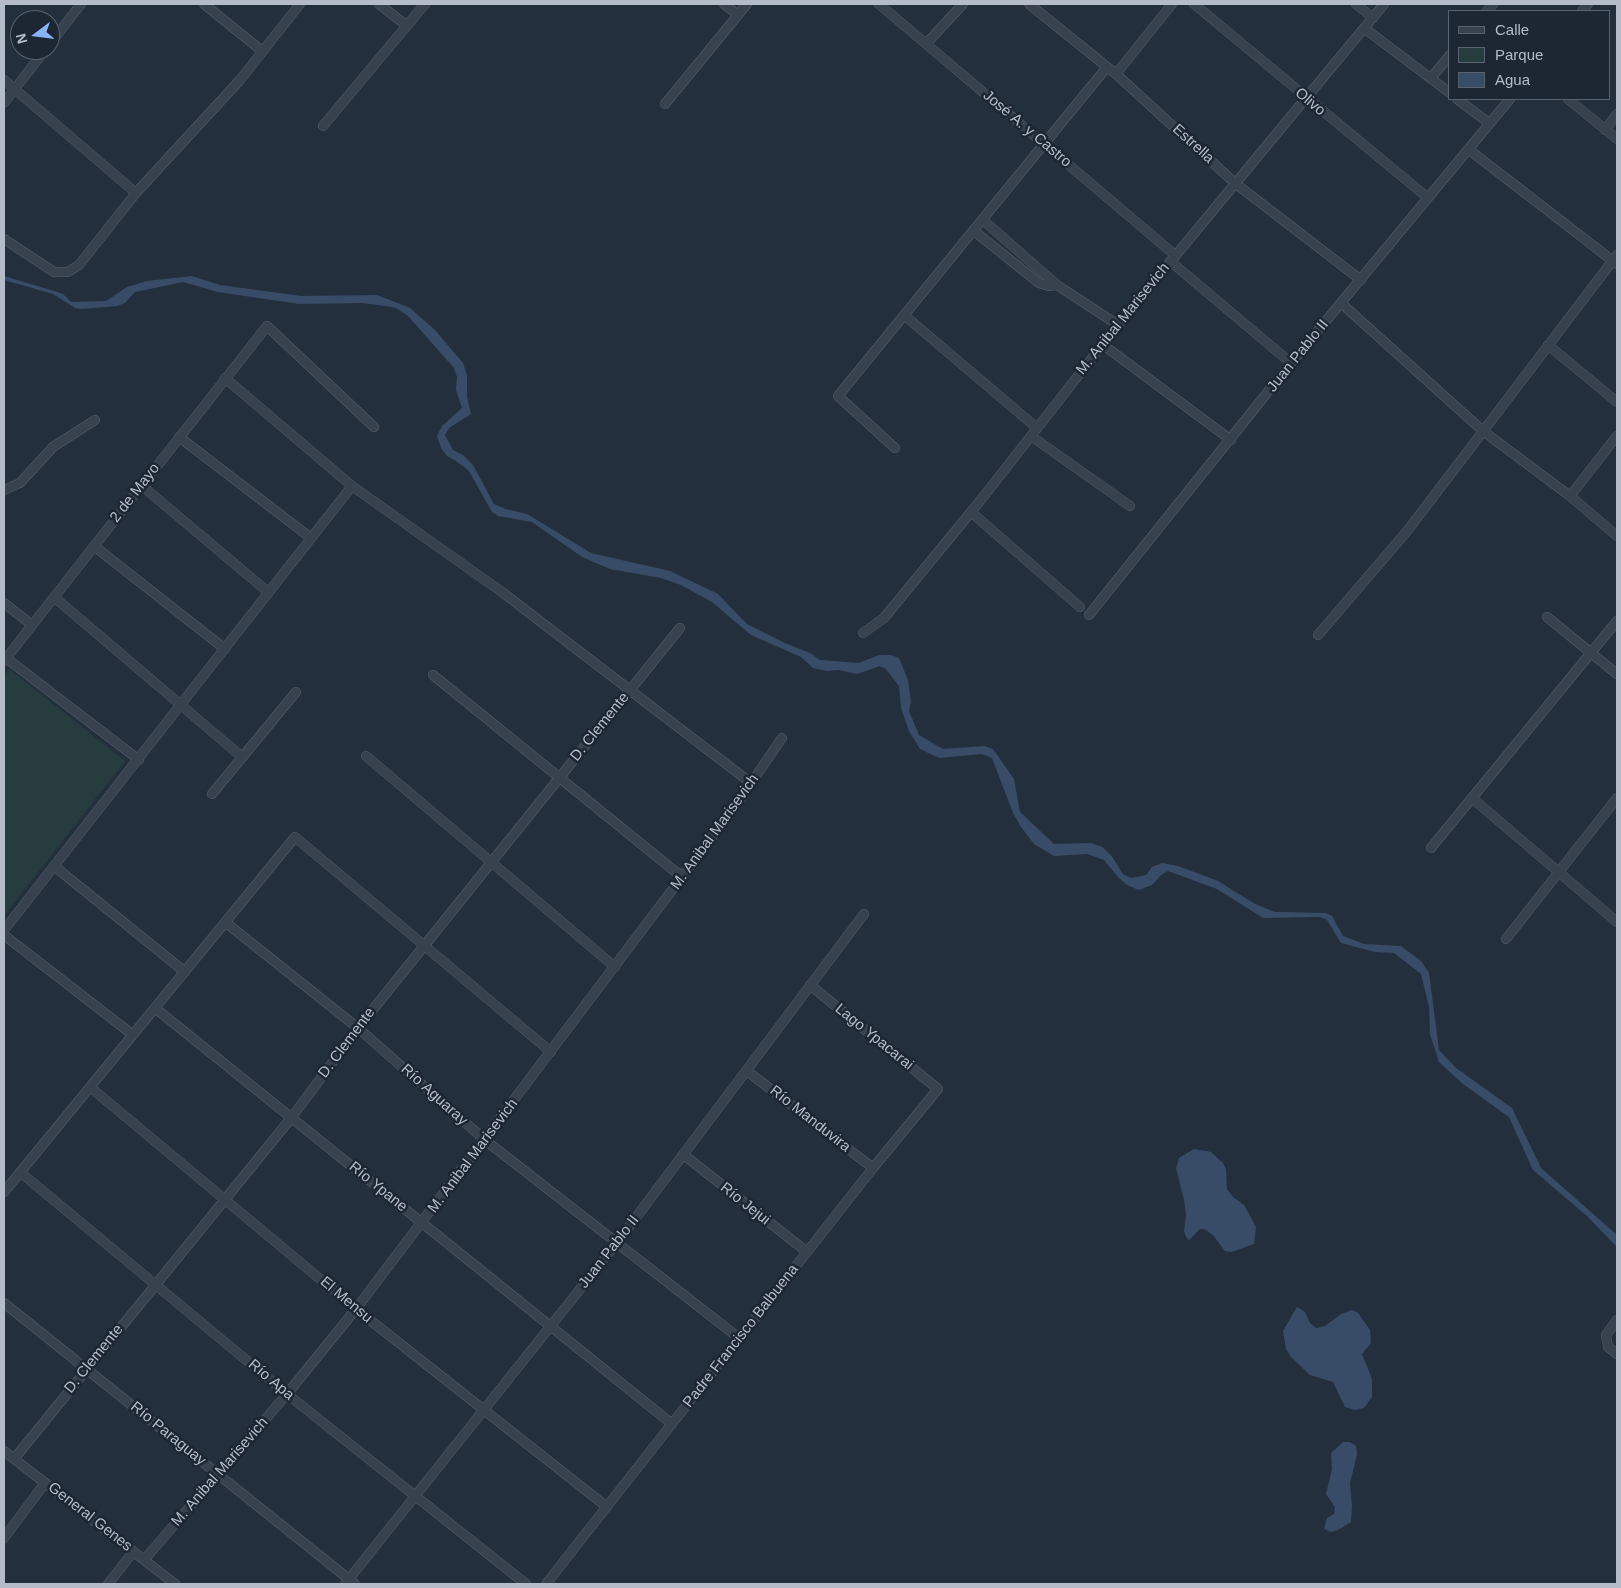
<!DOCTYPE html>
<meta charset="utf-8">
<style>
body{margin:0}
#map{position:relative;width:1621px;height:1588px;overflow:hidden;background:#242f3e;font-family:Arial,sans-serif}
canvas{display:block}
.frame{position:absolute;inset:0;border:5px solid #b4bcc9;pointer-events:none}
.legend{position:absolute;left:1448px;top:10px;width:162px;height:90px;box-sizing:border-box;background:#1d2633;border:1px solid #59626f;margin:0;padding:6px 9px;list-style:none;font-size:15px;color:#b4bcc9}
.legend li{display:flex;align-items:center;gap:10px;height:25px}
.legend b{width:25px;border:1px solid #59626f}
.north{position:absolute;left:10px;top:10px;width:50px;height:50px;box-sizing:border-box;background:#1d2633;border:1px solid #59626f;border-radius:50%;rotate:255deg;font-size:14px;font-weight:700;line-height:20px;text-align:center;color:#b4bcc9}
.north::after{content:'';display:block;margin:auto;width:18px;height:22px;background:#8ab4f8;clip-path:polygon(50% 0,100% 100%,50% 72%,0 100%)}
</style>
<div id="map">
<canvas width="1621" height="1588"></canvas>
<div class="frame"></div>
<ul class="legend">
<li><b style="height:6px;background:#38414e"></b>Calle</li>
<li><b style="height:14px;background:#263c3f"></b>Parque</li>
<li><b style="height:14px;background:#394c67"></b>Agua</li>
</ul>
<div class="north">N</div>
</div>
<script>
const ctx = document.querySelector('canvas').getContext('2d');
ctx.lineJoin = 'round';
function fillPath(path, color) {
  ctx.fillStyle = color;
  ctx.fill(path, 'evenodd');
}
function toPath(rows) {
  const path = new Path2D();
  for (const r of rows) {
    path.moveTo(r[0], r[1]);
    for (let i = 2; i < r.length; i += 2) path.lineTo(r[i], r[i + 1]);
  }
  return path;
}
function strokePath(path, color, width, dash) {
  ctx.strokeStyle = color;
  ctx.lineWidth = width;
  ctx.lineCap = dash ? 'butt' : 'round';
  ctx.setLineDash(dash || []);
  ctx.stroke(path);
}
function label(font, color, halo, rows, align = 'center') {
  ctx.font = font + ' Arial,sans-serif';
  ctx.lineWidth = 5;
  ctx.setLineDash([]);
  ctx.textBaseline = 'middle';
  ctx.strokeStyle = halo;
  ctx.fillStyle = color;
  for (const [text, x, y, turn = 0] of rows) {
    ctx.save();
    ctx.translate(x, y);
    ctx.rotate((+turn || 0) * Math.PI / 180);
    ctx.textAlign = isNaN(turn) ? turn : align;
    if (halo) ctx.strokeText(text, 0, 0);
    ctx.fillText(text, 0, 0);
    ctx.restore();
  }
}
fillPath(toPath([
 [9,669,125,761,4,916,4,676]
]), '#263c3f');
fillPath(toPath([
 [4,276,54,291,63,294,71,302,106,301,127,287,147,281,192,276,220,285,301,296,377,295,410,308,435,330,463,363,467,375,467,397,471,414,449,428,445,435,453,450,463,455,473,465,494,504,506,509,527,514,591,553,670,571,693,582,718,594,747,624,785,643,810,653,820,660,859,663,879,655,891,655,899,658,908,680,911,702,909,711,919,735,943,749,984,746,993,749,1014,779,1020,812,1054,844,1091,843,1102,847,1111,855,1123,874,1131,878,1146,875,1152,867,1162,863,1178,866,1218,881,1255,904,1275,912,1326,913,1332,916,1343,936,1364,944,1401,946,1421,961,1429,973,1439,1050,1456,1068,1512,1108,1541,1168,1617,1235,1617,1247,1587,1216,1533,1170,1509,1117,1463,1084,1439,1062,1430,1034,1429,1007,1421,974,1394,953,1375,952,1341,943,1327,920,1320,917,1263,918,1217,889,1168,871,1161,875,1152,885,1139,890,1127,885,1119,878,1104,860,1087,854,1054,856,1034,844,1021,827,1013,813,992,758,982,754,939,758,920,749,909,731,901,708,899,686,886,669,880,666,857,674,839,670,827,671,813,668,801,657,751,635,712,602,681,585,661,578,610,569,582,557,532,522,498,516,492,512,466,466,447,456,441,448,437,436,442,426,462,408,456,390,457,377,454,368,408,316,396,308,379,305,362,303,299,304,218,292,183,282,135,292,125,303,117,306,81,309,75,308,53,294,4,280],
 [1194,1149,1211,1152,1223,1163,1226,1169,1227,1189,1233,1197,1244,1205,1256,1227,1254,1244,1232,1252,1225,1251,1213,1235,1204,1229,1200,1229,1189,1240,1186,1237,1184,1231,1186,1215,1184,1200,1176,1168,1179,1158],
 [1297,1307,1305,1312,1310,1323,1316,1328,1325,1326,1341,1314,1352,1310,1358,1313,1370,1330,1371,1343,1362,1354,1372,1379,1372,1397,1364,1408,1355,1410,1345,1407,1333,1382,1310,1375,1291,1357,1286,1349,1283,1331],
 [1343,1442,1350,1442,1356,1446,1357,1454,1350,1483,1352,1506,1351,1522,1338,1530,1331,1532,1324,1529,1327,1518,1334,1514,1335,1507,1326,1494,1332,1469,1331,1453]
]), '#394c67');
strokePath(toPath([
 [458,461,470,470]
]), '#394c67', 2.5);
const minor = toPath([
 [204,4,262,51],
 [379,4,407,26],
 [724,4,738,15],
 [879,4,1175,255],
 [1029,4,1116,74,1236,184,1361,280],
 [1194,4,1428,198],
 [1356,4,1373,18],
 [1487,11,1493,4],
 [1582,11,1588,4],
 [1364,28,1450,93],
 [50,44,81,4],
 [926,44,963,4],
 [1116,74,1172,4],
 [1431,78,1450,55],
 [4,80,136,193,79,265,68,272,54,272,4,239],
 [1457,99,1489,123],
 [1568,99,1617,139],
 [4,103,45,50],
 [665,104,747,4],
 [323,126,425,4],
 [1605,130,1617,114],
 [1468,149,1617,264],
 [134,195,240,80,300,4],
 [974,231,1039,283,1049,286,1057,285,983,220],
 [1170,261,1291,363],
 [1057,285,1118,325],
 [1341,303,1483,431,1570,496,1617,536],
 [904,315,1037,428],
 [1102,344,1231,440],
 [1548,345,1617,402],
 [225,378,352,486,502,592,751,783],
 [1031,436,1130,506],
 [179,437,311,538],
 [895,448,838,396,1107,67],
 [141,485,268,592],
 [4,490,20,483,53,447,95,420],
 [1570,496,1617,436],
 [971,512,1080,607],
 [94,546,225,649],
 [54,597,242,757],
 [4,603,32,625],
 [1089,615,1291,363,1510,99],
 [1547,617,1617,674],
 [863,633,884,618,980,501,1118,325,1384,4],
 [1318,635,1408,530,1617,255],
 [6,658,139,760],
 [4,661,267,326,374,427],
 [433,675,682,877],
 [366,756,615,967],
 [212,794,296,692],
 [1472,798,1617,922],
 [1431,848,1617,621],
 [54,866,185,972],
 [225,922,358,1028,485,1140,739,1338],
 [4,930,352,486],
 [4,935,133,1035],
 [1506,939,1617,798],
 [155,1008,672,1424],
 [747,1071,873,1168],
 [90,1087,356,1309,607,1507],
 [684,1155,807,1252],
 [20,1172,287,1394,526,1584],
 [4,1192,295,837,551,1052],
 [4,1303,355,1584],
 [1617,1320,1606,1335,1608,1347,1617,1354],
 [4,1451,175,1584],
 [14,1459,292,1117,358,1028,680,628],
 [4,1538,45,1483],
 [144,1560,287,1394,356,1309,734,808,782,738],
 [108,1584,133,1552],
 [345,1584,616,1244,864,914],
 [546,1584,873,1168,938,1089,810,985]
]);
strokePath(minor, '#565f6c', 10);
strokePath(minor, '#38414e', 9);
label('15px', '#b4bcc9', '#1d2633', [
 ["Olivo",1310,102,40],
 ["José A. y Castro",1027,129,40],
 ["Estrella",1193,144,42],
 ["M. Anibal Marisevich",1123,319,-51],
 ["Juan Pablo II",1298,356,-51],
 ["2 de Mayo",135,493,-52],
 ["D. Clemente",600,727,-51],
 ["M. Anibal Marisevich",715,832,-54],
 ["Lago Ypacarai",874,1037,39],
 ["D. Clemente",347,1043,-53],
 ["Río Aguaray",434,1095,42],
 ["Río Manduvira",810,1119,38],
 ["M. Anibal Marisevich",473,1156,-53],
 ["Río Ypane",378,1187,39],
 ["Río Jejui",745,1204,38],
 ["Juan Pablo II",609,1252,-52],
 ["El Mensu",346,1300,40],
 ["Padre Francisco Balbuena",741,1336,-52],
 ["D. Clemente",94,1359,-51],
 ["Río Apa",271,1380,40],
 ["Río Paraguay",168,1434,39],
 ["M. Anibal Marisevich",220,1472,-49],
 ["General Genes",90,1517,38]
]);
</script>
